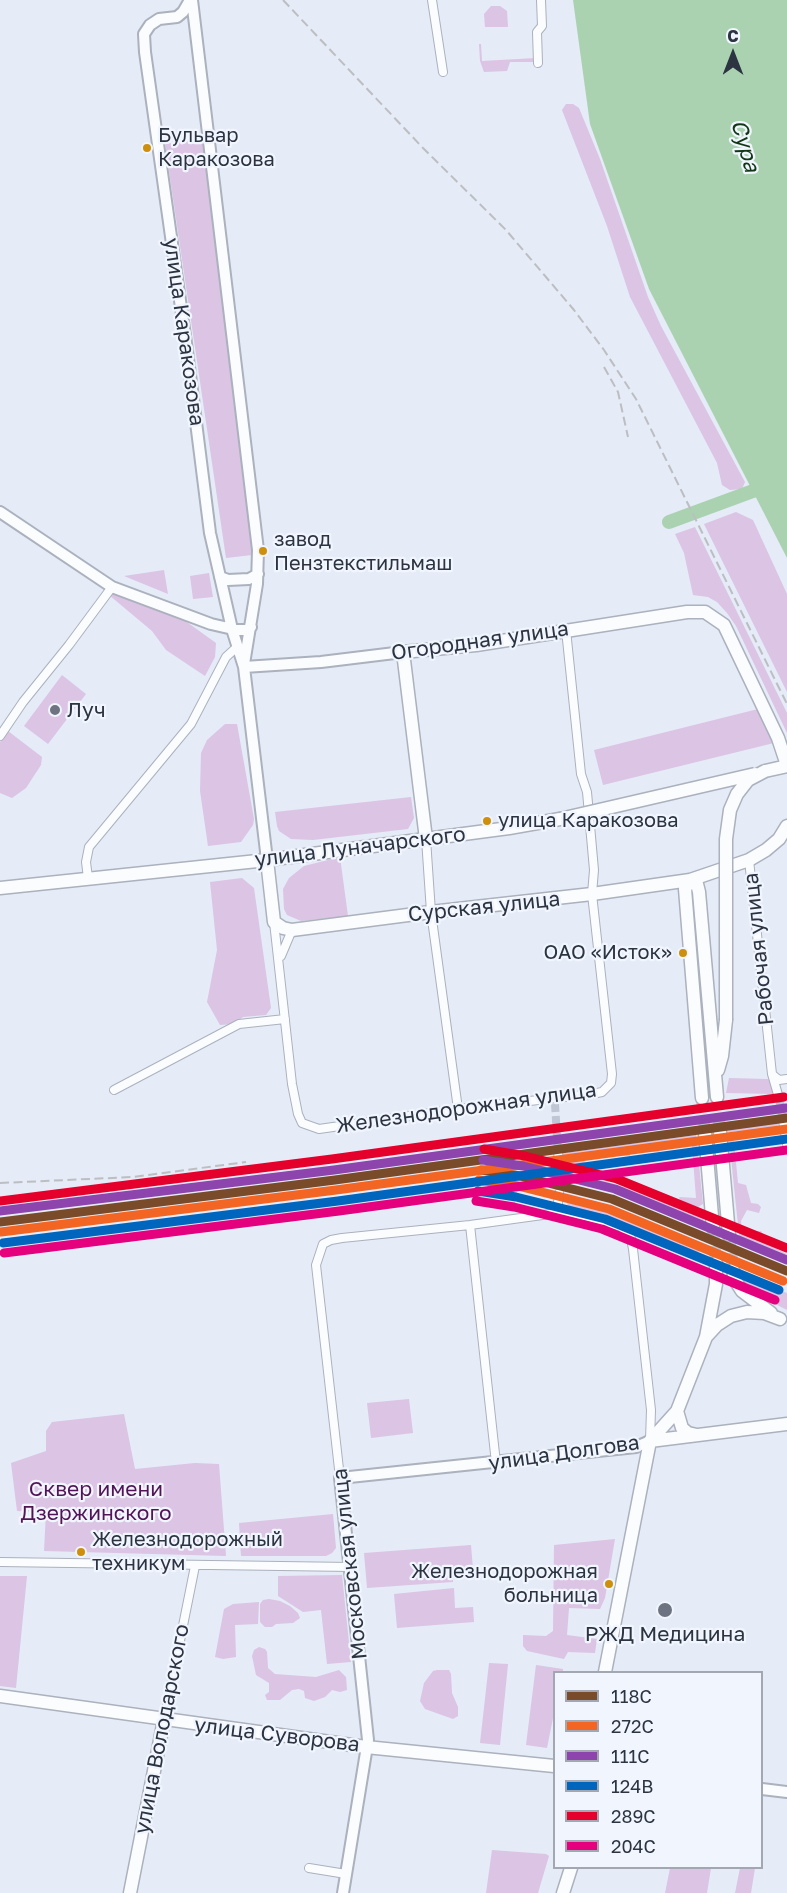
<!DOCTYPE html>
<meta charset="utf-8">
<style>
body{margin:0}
#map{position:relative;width:787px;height:1893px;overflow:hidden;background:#e5ebf7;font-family:"Golos Text",sans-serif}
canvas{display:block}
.legend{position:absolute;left:553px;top:1671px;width:210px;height:198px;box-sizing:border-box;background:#f1f5fd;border:2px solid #a2a7b2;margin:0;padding:8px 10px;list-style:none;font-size:18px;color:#2c3341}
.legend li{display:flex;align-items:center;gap:12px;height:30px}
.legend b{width:30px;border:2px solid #a2a7b2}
.north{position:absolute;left:703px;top:24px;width:60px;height:60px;-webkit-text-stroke:4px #f1f5fd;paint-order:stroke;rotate:0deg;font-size:16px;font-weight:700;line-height:24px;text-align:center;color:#2c3341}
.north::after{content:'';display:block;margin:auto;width:21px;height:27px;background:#2c3341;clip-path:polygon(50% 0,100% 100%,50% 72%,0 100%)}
</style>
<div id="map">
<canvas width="787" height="1893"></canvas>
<ul class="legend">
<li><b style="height:8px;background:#7a4b2a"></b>118С</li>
<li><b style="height:8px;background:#f26522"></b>272С</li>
<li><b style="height:8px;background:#8e44ad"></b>111С</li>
<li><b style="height:8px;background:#0065bd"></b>124В</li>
<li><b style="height:8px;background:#e4002b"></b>289С</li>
<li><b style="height:8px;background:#e5007d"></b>204С</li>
</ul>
<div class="north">С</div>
</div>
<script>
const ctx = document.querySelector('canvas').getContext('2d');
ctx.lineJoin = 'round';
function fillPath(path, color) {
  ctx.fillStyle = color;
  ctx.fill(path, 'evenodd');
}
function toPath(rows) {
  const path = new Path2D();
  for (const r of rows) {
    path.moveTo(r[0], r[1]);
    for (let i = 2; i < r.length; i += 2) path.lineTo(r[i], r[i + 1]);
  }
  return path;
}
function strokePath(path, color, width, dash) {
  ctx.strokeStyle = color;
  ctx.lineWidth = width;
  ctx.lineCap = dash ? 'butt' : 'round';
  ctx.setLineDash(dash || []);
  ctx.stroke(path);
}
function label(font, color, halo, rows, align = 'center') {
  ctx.font = font + ' "Golos Text",sans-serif';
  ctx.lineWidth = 4.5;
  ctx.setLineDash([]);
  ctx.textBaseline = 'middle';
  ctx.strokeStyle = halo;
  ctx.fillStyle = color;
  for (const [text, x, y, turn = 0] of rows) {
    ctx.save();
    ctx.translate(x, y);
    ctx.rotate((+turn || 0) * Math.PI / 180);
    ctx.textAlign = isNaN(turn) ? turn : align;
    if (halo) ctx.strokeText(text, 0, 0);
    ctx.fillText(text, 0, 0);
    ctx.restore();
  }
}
fillPath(toPath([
 [491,6,500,6,507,11,508,27,485,27,484,14],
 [479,44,481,44,482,61,536,58,536,62,510,62,507,71,484,72,480,61],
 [566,104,573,104,579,108,600,159,648,297,661,326,745,482,742,489,730,490,722,485,717,463,630,297,607,226,562,110],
 [204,139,252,514,252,555,226,558,165,144],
 [736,512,753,520,787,594,787,692,704,524],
 [695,527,787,713,787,733,736,626,727,613,717,602,708,597,693,595,684,553,675,534],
 [164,570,168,594,124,576],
 [209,573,213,597,193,599,190,576],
 [115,590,177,615,216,643,215,657,205,676,166,650,152,631,109,595],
 [62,675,86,694,48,744,24,726],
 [758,709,774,743,603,785,594,750],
 [225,724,237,724,254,819,253,825,241,842,208,846,200,791,201,753,207,740],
 [8,731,42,757,41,765,26,788,12,798,0,793,0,742],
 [411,797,414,818,408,829,313,840,291,839,279,831,277,826,275,812],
 [340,857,348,916,301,921,287,915,284,909,283,889,289,878,304,866],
 [242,878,254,888,271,1008,266,1015,243,1017,234,1024,220,1025,207,1002,217,950,210,882],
 [729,1078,768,1079,771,1082,775,1094,726,1093],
 [777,1120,779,1133,750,1138,739,1135,737,1131,733,1132,738,1183,746,1185,751,1203,758,1204,761,1207,759,1213,747,1210,741,1221,742,1232,761,1231,770,1245,787,1254,787,1263,740,1244,728,1129,736,1129,739,1125],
 [696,1135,703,1204,698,1207,681,1203,679,1197,696,1198,692,1146,673,1147,658,1152,630,1152,630,1156,615,1156,611,1154,591,1153,584,1156,584,1160,589,1176,652,1196,674,1205,701,1212,705,1225,651,1202,610,1188,566,1177,563,1153],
 [568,1197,608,1207,704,1246,701,1251,695,1253,643,1234,640,1230,628,1225,567,1209],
 [742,1271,763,1284,787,1293,787,1310,751,1292,744,1283],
 [409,1399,413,1433,371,1438,367,1403],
 [124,1414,135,1469,195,1463,219,1464,226,1556,44,1551,46,1512,17,1511,11,1463,46,1451,46,1431,52,1422],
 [333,1514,336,1548,332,1553,326,1556,241,1556,239,1523],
 [615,1539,605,1598,600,1609,569,1608,567,1635,597,1639,595,1653,568,1652,564,1659,527,1651,523,1646,523,1635,546,1636,553,1631,554,1545],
 [471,1545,473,1569,453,1570,453,1582,367,1588,364,1553],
 [342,1575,351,1662,327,1664,321,1610,303,1612,278,1596,278,1576],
 [0,1576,27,1576,16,1688,0,1686],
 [454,1588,455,1608,473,1607,474,1622,397,1628,394,1594],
 [269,1599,280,1601,290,1606,298,1613,300,1618,293,1623,276,1624,272,1627,265,1627,260,1622,260,1604,263,1600],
 [259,1602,258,1624,235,1625,236,1657,223,1659,215,1657,224,1609,233,1604],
 [259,1647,265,1649,267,1652,268,1668,275,1674,316,1677,339,1670,346,1677,347,1690,340,1692,332,1690,325,1697,314,1701,305,1698,304,1691,299,1689,292,1690,280,1700,267,1700,265,1695,269,1692,269,1683,256,1675,252,1656,254,1650],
 [489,1663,508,1664,500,1745,480,1743],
 [536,1665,563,1669,563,1672,554,1672,554,1713,547,1748,526,1745],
 [437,1670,449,1670,451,1674,452,1693,458,1707,458,1716,453,1719,425,1709,420,1701,424,1683,433,1671],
 [492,1850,546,1854,549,1856,538,1893,486,1893],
 [670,1868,711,1868,707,1893,665,1893],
 [740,1868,755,1868,751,1893,735,1893]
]), '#dbc4e4');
fillPath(toPath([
 [573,0,787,0,787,558,649,289,590,124]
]), '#aad2b1');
strokePath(toPath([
 [669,522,753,491,787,470]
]), '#aad2b1', 14);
strokePath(toPath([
 [779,1098,783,1121],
 [555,1104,558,1152]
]), '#c0c6d3', 8, [8, 4]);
strokePath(toPath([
 [717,1097,720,1131],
 [702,1098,705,1133],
 [713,1228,716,1263],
 [729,1235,733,1270]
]), '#c0c6d3', 12, [12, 6]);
const street = toPath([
 [432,0,443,72],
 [538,63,537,32,542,26,541,0],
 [0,736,23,702,69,645,112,587],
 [426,839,431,912,458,1109],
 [749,860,772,1074,779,1098],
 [88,878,86,862,89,847,191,724,226,657,237,647],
 [274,922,292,1084,298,1114,302,1123,319,1129,458,1109,592,1094,602,1092,611,1083,612,1074,592,894,594,870,587,792,581,774,566,630],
 [281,956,292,930],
 [773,1075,779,1080,787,1079],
 [114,1090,239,1024,285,1019],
 [783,1121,787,1144],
 [558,1152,561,1178],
 [557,1213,559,1193],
 [470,1225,496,1463],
 [340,1478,316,1265,323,1244,331,1240,342,1238,470,1225,557,1213,584,1216,621,1227,630,1234,633,1249,651,1410,650,1440],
 [0,1562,351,1567],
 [164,1720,195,1566],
 [309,1868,346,1874]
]);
const secondary = toPath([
 [190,0,183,12,177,17,159,19,150,25,144,34,145,52,186,343,210,533,232,629,244,667,267,860],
 [192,0,258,550,257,584,244,664],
 [0,512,112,587,211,624,237,630,246,630,251,627],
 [220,577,228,580,249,579,258,574],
 [244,667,321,662,403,652],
 [762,1789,787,1792],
 [343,1893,368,1740,340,1478,636,1447,650,1441]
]);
const primary = toPath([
 [765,771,787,766],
 [426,839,403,652,476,645,687,612,705,612,724,625,778,738,787,765],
 [267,860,274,922,283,928,292,930,431,912,592,894,690,880,749,860,766,850,779,839,787,826],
 [690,880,697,884,699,892,717,1097],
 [690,880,685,889,702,1098],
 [0,888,267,860,509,828,560,819],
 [718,1070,722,1056,726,1020],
 [720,1131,729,1235],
 [705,1133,713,1228],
 [733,1270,735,1280,742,1291,771,1313],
 [706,1337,717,1325,731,1316,747,1312,764,1313,780,1319],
 [677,1411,682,1428,688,1433,697,1435],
 [650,1441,677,1411,706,1337,716,1284,716,1263],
 [650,1441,787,1424],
 [605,1672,650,1441],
 [0,1696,366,1747,554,1766],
 [130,1893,164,1720],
 [563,1893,571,1868]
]);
strokePath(street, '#abb1bd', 10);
strokePath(secondary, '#abb1bd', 14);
strokePath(primary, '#abb1bd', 15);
strokePath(street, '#fbfcfe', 8);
strokePath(secondary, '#fbfcfe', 10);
strokePath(primary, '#fbfcfe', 12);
strokePath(toPath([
 [283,0,423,148,506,230,574,310,604,350,636,399,787,704],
 [604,367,618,392,628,437],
 [0,1183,133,1177,246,1162]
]), '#bcbec1', 2, [9, 4.5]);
const primaryBridge = toPath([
 [560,819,755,774],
 [726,1020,726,839,730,810,737,794,748,780,765,771]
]);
strokePath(primaryBridge, '#abb1bd', 15, []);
strokePath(primaryBridge, '#fbfcfe', 12);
strokePath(toPath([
 [481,1170,520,1176,612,1199,787,1271],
 [0,1222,335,1180,787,1118]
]), '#7a4b2a', 9);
strokePath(toPath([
 [479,1180,518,1186,609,1209,783,1281],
 [1,1232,336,1190,787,1129]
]), '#f26522', 9);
strokePath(toPath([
 [483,1160,523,1166,615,1189,787,1260],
 [0,1211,334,1170,786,1108]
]), '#8e44ad', 9);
strokePath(toPath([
 [478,1191,516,1197,605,1219,779,1290],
 [3,1243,338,1201,787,1139]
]), '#0065bd', 9);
strokePath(toPath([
 [484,1149,525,1156,617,1179,787,1248],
 [0,1201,332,1159,784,1097]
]), '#e4002b', 9);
strokePath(toPath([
 [476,1201,514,1207,602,1229,775,1300],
 [4,1253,339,1211,787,1150]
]), '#e5007d', 9);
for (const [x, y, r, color] of [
 [147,148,5,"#ce8f0d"],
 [263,551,5,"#ce8f0d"],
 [55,710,6,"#6d7381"],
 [487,821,5,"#ce8f0d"],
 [683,953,5,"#ce8f0d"],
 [81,1552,5,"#ce8f0d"],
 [609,1584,5,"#ce8f0d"],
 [665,1610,8,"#6d7381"]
]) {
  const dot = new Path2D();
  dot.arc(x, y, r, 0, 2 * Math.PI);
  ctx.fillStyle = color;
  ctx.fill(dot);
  strokePath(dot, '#f1f5fd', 2);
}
label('20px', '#2c3341', '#f1f5fd', [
 ["Бульвар",158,136],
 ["Каракозова",158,160],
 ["завод",274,540],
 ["Пензтекстильмаш",274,564],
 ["улица Каракозова",498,821],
 ["ОАО «Исток»",672,953,"right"],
 ["Железнодорожный",92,1540],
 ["техникум",92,1564],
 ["Железнодорожная",598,1572,"right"],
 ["больница",598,1596,"right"]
], 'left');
label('21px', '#2c3341', '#f1f5fd', [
 ["улица Каракозова",184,332,82],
 ["Огородная улица",480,641,-8],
 ["улица Луначарского",360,847,-7],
 ["Сурская улица",484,907,-6],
 ["Рабочая улица",759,949,-96],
 ["Железнодорожная улица",466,1108,-8],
 ["улица Долгова",564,1453,-8],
 ["Московская улица",350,1564,-96],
 ["улица Володарского",162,1729,-79],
 ["улица Суворова",277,1735,7]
]);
label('21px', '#2c3341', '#f1f5fd', [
 ["Луч",67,710],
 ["РЖД Медицина",665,1634,"center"]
], 'left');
label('21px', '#521456', '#f1f5fd', [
 ["Сквер имени",96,1489],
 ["Дзержинского",96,1513]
]);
label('italic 22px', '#113815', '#f1f5fd', [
 ["Сура",745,146,74]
]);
</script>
